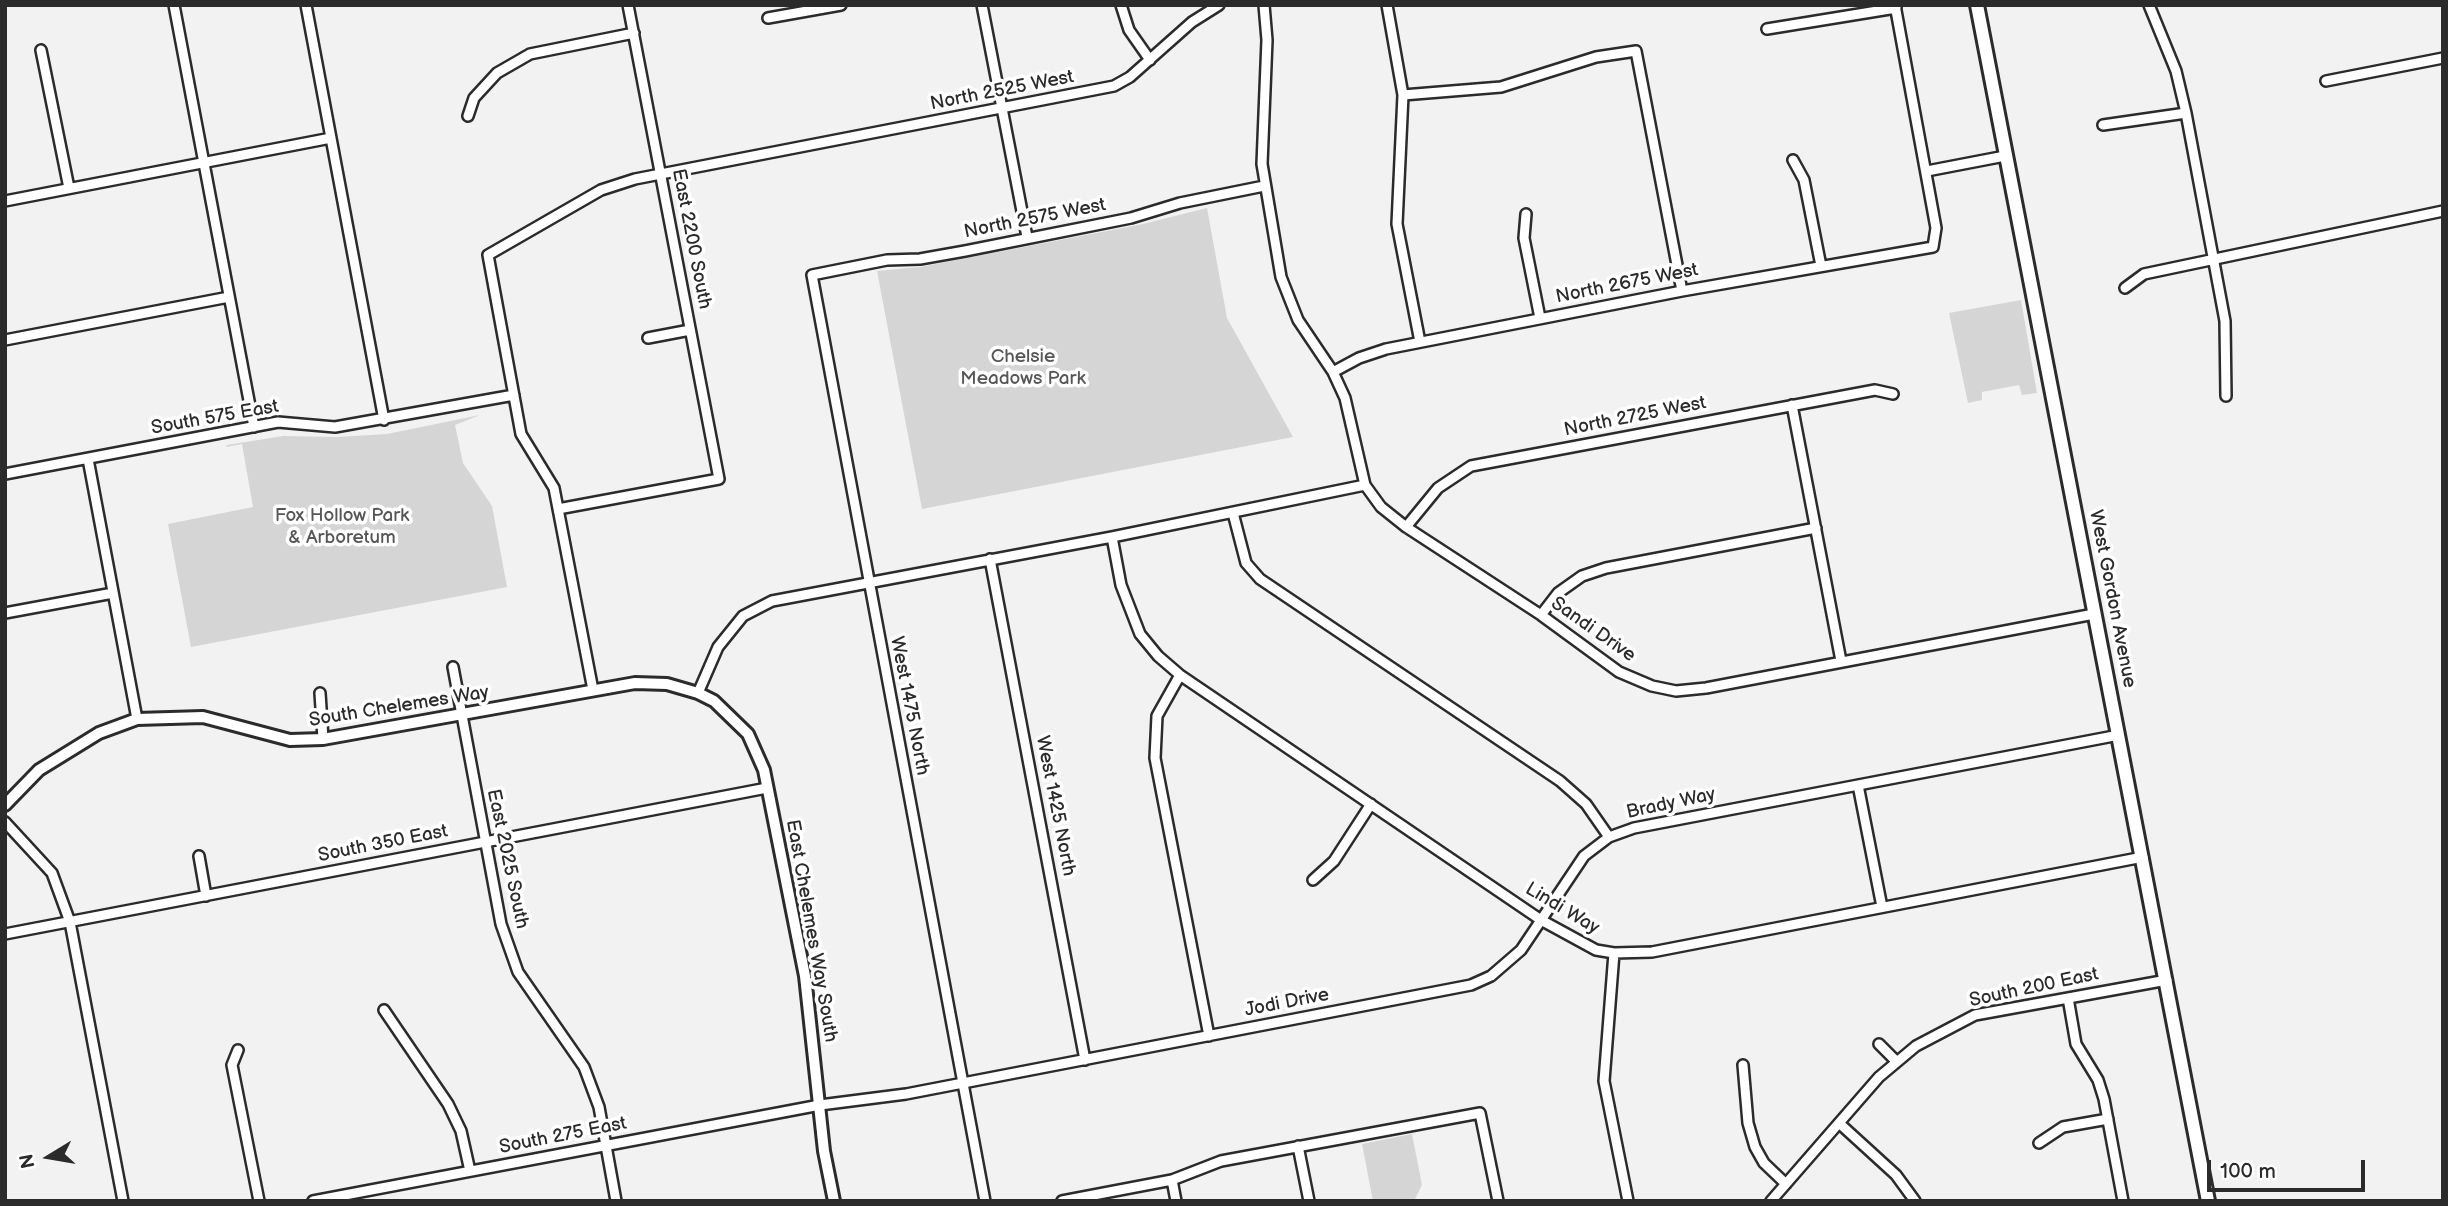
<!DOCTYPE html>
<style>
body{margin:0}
#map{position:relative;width:2448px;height:1206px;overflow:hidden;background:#f2f2f2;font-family:"Balsamiq Sans",sans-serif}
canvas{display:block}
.frame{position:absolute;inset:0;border:7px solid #2b2b2b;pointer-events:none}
.north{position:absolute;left:14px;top:1122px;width:70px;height:70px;-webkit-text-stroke:5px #fff;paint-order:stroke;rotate:259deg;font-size:19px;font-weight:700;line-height:28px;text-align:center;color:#2b2b2b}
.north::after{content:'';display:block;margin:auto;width:24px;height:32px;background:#2b2b2b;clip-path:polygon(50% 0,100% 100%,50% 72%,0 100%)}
.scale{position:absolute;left:2207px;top:1160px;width:158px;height:32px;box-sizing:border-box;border:4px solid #2b2b2b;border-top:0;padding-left:9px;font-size:21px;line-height:24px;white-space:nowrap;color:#2b2b2b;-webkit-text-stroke:5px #fff;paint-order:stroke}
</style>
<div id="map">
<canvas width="2448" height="1206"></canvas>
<div class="frame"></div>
<div class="north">N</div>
<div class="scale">100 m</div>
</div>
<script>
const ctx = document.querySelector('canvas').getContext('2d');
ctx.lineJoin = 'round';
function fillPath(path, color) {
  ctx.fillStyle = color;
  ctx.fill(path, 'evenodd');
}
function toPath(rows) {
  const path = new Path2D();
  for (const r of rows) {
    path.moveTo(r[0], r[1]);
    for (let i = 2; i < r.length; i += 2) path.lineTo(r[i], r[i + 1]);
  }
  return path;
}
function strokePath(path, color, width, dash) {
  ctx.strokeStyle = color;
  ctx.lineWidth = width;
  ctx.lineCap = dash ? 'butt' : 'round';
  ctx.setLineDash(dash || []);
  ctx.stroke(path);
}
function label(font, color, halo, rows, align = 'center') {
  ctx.font = font + ' "Balsamiq Sans",sans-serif';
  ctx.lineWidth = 7;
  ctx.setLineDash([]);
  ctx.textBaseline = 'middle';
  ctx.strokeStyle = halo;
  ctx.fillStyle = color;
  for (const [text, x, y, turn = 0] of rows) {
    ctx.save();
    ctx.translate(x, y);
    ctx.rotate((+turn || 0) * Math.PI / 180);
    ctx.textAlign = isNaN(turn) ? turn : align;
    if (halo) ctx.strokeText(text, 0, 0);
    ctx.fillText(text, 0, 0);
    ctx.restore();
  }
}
fillPath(toPath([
 [1207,208,1227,318,1293,437,922,509,877,271,920,267,1143,224],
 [2021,300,2037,393,2022,395,2019,385,1982,392,1982,400,1968,403,1949,313],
 [480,415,455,425,463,463,492,506,507,587,191,647,168,524,253,507,242,444,226,447,227,445,283,436,337,437,387,434],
 [1412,1134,1422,1185,1414,1201,1373,1201,1362,1144]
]), '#d5d5d5');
const minor = toPath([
 [174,5,254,427],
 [306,5,384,420],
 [982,5,1027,237],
 [1121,5,1129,30,1150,60],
 [1264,5,1267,40,1262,164,1281,277,1298,320,1333,372,1345,398,1365,485,1381,507,1406,527,1541,615,1619,672,1652,686,1676,691,1706,688,2094,614],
 [1387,5,1403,95,1397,224,1420,342],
 [2149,5,2176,71,2186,113,2225,321,2226,396],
 [768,18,841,5],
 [1767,29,1896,8],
 [41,50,69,188],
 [2326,81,2443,58],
 [1403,95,1501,87,1596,57,1636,51,1682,291],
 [468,116,474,98,497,73,530,54,634,33],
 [2103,125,2186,113],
 [1793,160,1804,180,1821,266],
 [1927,171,2005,156],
 [5,201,331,138],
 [1526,214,1524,238,1540,318],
 [2125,288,2144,274,2443,211],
 [648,338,690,330],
 [5,340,229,297],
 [1333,372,1359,358,1386,349,1682,291,1933,247,1936,228,1895,5],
 [1792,405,1841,661],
 [88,459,137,719],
 [5,474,278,422,335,427,514,395],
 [558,509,719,479,628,5],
 [1233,513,1246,563,1260,579,1560,781,1586,804,1609,837],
 [1406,527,1438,488,1471,466,1875,390,1893,394],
 [1112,537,1121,585,1140,634,1158,656,1180,675,1541,920,1596,950,1614,953,1652,952,2143,857],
 [990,559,1085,1060],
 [5,613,113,593],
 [1541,615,1558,593,1582,576,1606,568,1816,528],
 [453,667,501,924,518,972,584,1067,599,1107,616,1201],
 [1180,675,1157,716,1155,758,1209,1036],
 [593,690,554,488,521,434,488,255,601,190,635,179,1114,86,1130,77,1192,22,1219,5],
 [320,693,323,739],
 [698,693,718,647,743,616,772,601,1112,537,1365,485],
 [1858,785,1882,907],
 [5,822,52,873,70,922,123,1201],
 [199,856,206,896],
 [1313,880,1334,861,1371,804],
 [5,934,767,788],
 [1614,953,1604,1081,1628,1201],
 [2068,998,2076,1044,2098,1080,2104,1099,2123,1201],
 [384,1010,448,1104,461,1131,470,1171],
 [1879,1044,1896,1061],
 [238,1050,232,1065,259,1201],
 [1743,1065,1748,1123,1755,1147,1764,1163,1786,1184],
 [1839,1123,1896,1175,1915,1201],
 [2039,1143,2063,1127,2108,1119],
 [1298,1146,1309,1201],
 [1172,1180,1176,1201],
 [313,1201,820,1105,906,1094,1471,985,1491,976,1521,950,1584,856,1609,837,1634,828,2119,735],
 [985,1201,812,275,887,260,920,259,965,251,1131,218,1180,203,1264,186],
 [1062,1201,1172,1180,1221,1161,1480,1113,1498,1201],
 [1771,1201,1879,1077,1916,1046,1975,1015,2167,980]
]);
const tertiary = toPath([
 [5,805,39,770,99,733,137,719,203,717,290,740,323,739,635,683,667,684,698,693,714,701,748,734,764,770,805,976,824,1151,834,1201]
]);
const secondary = toPath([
 [1977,5,2208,1201]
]);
strokePath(minor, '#2b2b2b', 14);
strokePath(tertiary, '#2b2b2b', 16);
strokePath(secondary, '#2b2b2b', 18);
strokePath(minor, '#fff', 9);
strokePath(tertiary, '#fff', 10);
strokePath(secondary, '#fff', 12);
label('19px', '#2b2b2b', '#fff', [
 ["North 2525 West",1002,91,-11],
 ["North 2575 West",1035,219,-11],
 ["East 2200 South",691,239,79],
 ["North 2675 West",1627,284,-11],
 ["North 2725 West",1635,417,-11],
 ["South 575 East",215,418,-10],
 ["West Gordon Avenue",2112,599,79],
 ["Sandi Drive",1593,630,35],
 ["West 1475 North",909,706,79],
 ["South Chelemes Way",399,707,-9],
 ["Brady Way",1671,804,-12],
 ["West 1425 North",1055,806,79],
 ["South 350 East",383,844,-11],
 ["East 2025 South",507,859,78],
 ["Lindi Way",1562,909,31],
 ["East Chelemes Way South",811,931,80],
 ["South 200 East",2034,988,-12],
 ["Jodi Drive",1287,1003,-11],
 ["South 275 East",563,1136,-11]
]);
label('19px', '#565656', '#fff', [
 ["Chelsie",1023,357],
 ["Meadows Park",1023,379],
 ["Fox Hollow Park",342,516],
 ["& Arboretum",342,538]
]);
</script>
